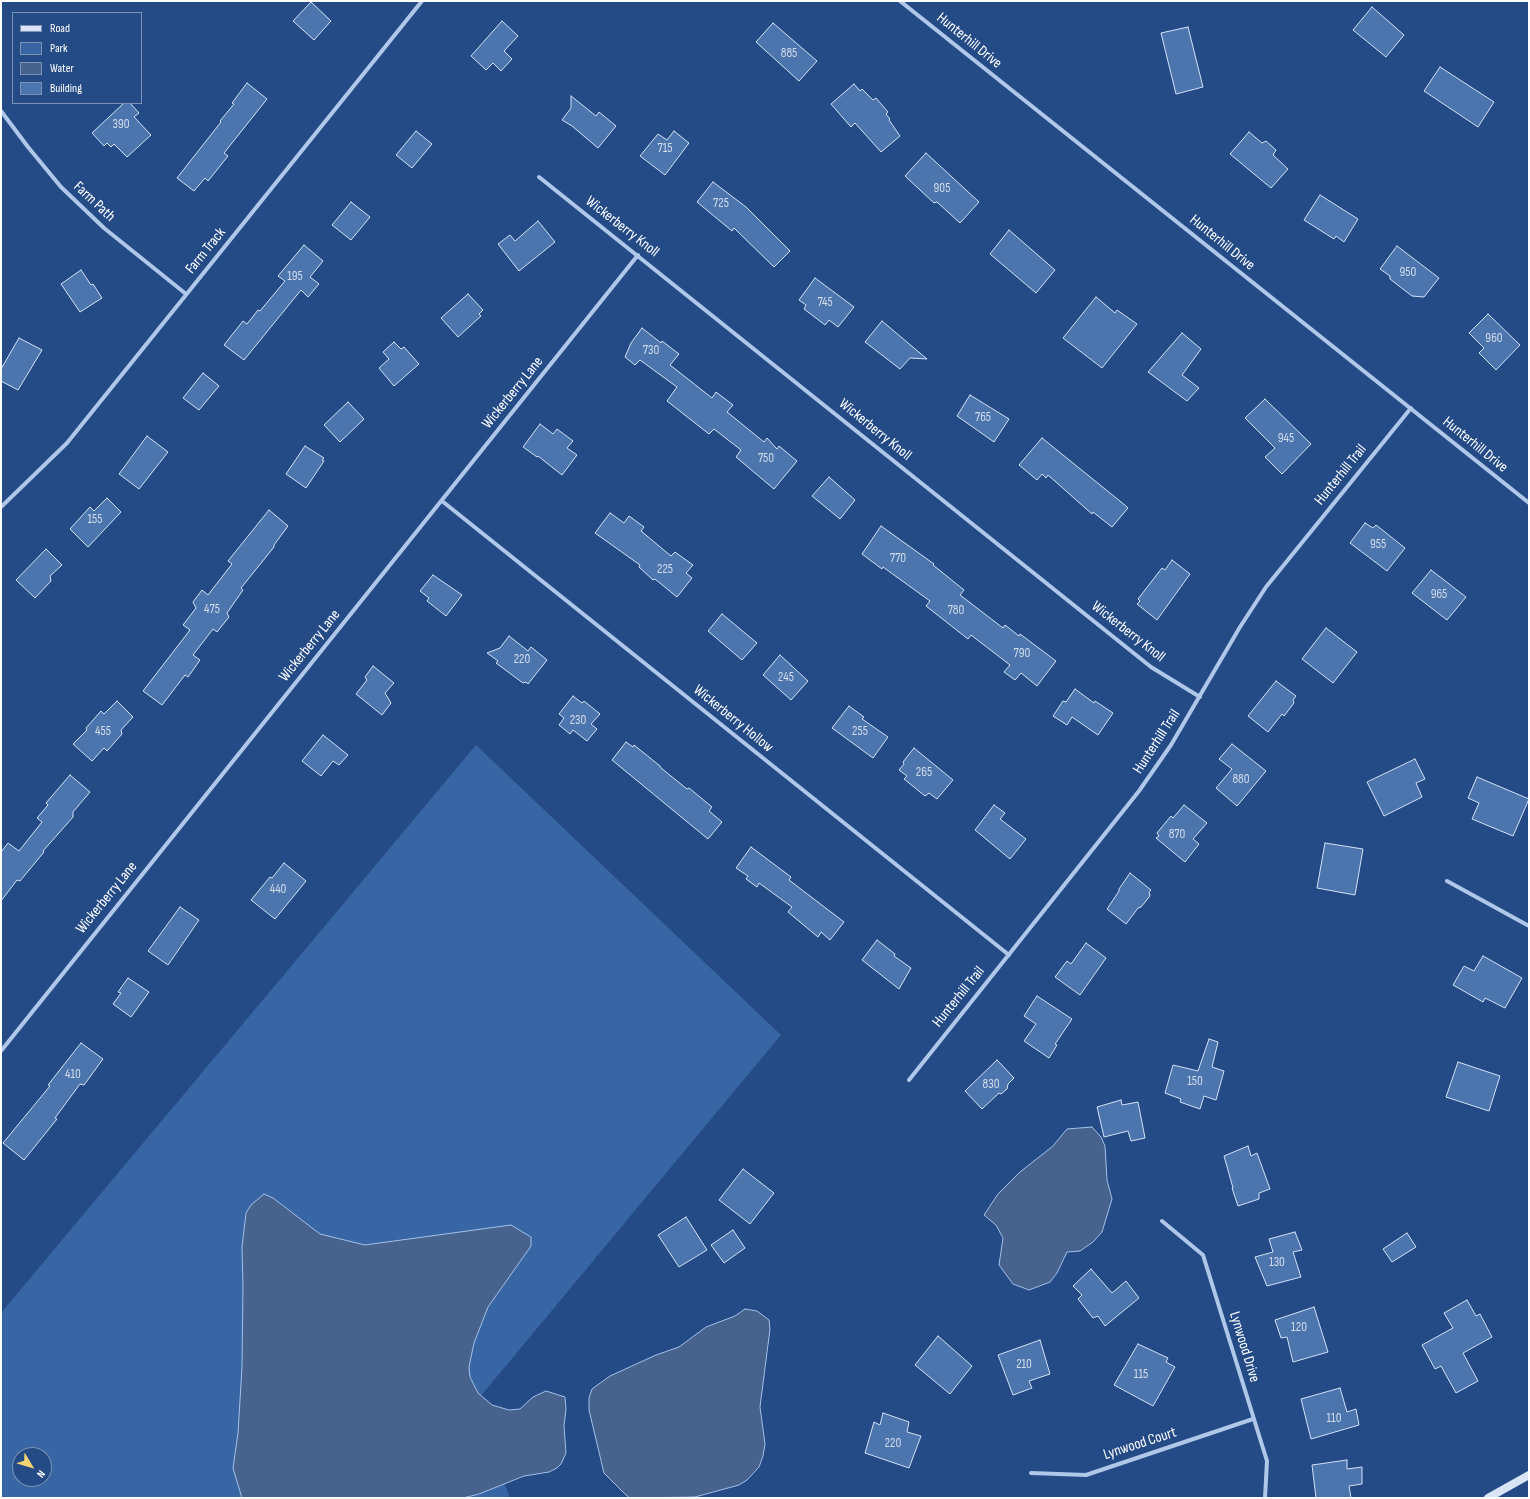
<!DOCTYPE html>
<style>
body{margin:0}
#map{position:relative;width:1530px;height:1499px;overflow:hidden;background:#244b86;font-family:"Sofia Sans Condensed",sans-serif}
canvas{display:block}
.frame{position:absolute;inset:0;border:2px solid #fff;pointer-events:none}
.legend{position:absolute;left:12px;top:12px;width:130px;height:92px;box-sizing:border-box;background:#244b86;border:1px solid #7c93b6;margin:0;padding:5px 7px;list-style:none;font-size:12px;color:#fff}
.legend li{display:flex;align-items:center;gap:8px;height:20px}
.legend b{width:20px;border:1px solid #7c93b6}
.north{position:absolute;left:12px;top:1447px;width:40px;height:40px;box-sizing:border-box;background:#244b86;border:1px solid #7c93b6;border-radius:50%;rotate:128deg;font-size:11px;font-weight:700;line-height:16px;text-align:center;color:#fff}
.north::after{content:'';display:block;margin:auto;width:14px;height:18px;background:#f3d372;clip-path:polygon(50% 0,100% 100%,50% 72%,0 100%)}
</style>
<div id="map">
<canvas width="1530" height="1499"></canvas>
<div class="frame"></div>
<ul class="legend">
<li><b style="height:5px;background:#d9e5f7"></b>Road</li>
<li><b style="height:11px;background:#3865a3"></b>Park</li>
<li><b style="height:11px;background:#46628d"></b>Water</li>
<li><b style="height:11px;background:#4c75ae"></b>Building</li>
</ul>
<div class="north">N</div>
</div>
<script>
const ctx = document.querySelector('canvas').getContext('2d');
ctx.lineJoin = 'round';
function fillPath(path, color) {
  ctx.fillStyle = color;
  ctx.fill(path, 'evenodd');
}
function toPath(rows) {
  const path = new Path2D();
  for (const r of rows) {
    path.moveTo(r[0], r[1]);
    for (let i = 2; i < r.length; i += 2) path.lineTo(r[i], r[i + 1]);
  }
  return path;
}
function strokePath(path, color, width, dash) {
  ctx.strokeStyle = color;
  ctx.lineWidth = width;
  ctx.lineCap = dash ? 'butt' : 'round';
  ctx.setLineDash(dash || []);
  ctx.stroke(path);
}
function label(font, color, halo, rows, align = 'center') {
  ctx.font = font + ' "Sofia Sans Condensed",sans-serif';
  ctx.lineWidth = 3;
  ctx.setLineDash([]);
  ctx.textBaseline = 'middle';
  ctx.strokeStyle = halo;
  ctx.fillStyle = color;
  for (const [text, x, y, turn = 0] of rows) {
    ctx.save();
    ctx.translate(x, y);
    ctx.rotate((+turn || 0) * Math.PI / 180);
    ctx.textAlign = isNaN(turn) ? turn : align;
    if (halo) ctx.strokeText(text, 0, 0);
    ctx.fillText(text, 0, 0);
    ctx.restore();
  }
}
fillPath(toPath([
 [476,745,781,1035,475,1403,510,1498,1,1498,1,1313],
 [20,1455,44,1455,44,1479,20,1479]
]), '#3865a3');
const water = toPath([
 [1092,1127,1101,1137,1105,1146,1107,1180,1112,1199,1102,1232,1093,1242,1080,1251,1067,1252,1057,1273,1050,1282,1029,1290,1013,1284,999,1265,1003,1238,996,1225,984,1215,998,1194,1020,1172,1053,1146,1067,1129,1092,1127],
 [264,1194,273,1198,320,1234,365,1245,511,1225,531,1237,531,1246,488,1307,474,1343,469,1367,470,1377,478,1393,492,1405,509,1410,520,1409,533,1397,546,1391,565,1397,566,1409,564,1426,566,1453,561,1464,557,1468,549,1472,524,1476,479,1494,463,1498,242,1498,233,1468,238,1433,242,1367,243,1286,242,1247,246,1213,251,1205,264,1194],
 [745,1309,757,1311,769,1320,770,1329,760,1407,765,1444,763,1456,759,1467,747,1480,739,1485,695,1497,630,1498,626,1495,604,1473,589,1410,589,1398,592,1389,610,1376,656,1355,679,1347,706,1327,735,1316,745,1309]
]);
fillPath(water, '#46628d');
strokePath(water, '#a3c1ea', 1);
const building = toPath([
 [311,2,331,21,314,40,293,21,311,2],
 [1372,7,1404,35,1386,57,1353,30,1372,7],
 [502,21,518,36,504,51,512,59,501,71,493,63,486,70,471,56,502,21],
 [773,23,817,61,799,81,756,42,773,23],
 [1188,27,1203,87,1176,94,1161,33,1188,27],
 [1440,67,1494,102,1478,127,1424,91,1440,67],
 [247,83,267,99,224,153,228,156,208,181,205,178,194,191,177,178,221,122,220,121,234,104,232,103,247,83],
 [854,84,860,91,862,89,873,100,876,98,888,112,886,114,890,119,889,120,900,136,881,152,855,123,851,127,831,104,854,84],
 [571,96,596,116,599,112,616,126,598,148,572,126,562,120,571,108,571,96],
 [124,103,130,103,139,113,134,117,151,135,127,157,114,144,111,147,107,143,104,146,92,133,124,103],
 [416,131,432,144,412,168,396,155,416,131],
 [674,131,689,143,665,175,640,156,658,134,667,140,674,131],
 [1249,132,1262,143,1266,141,1276,150,1273,155,1288,169,1271,188,1230,154,1249,132],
 [926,153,979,202,960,223,937,202,934,203,905,176,926,153],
 [713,182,746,207,790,251,774,267,734,228,732,231,697,202,713,182],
 [1320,195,1358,219,1344,242,1336,236,1334,239,1304,220,1320,195],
 [351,202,370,217,351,240,332,225,351,202],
 [538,221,555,242,519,271,498,244,510,235,515,241,538,221],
 [1009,230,1055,270,1036,293,990,254,1009,230],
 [304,245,323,261,310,277,319,284,308,297,301,290,244,360,224,345,243,321,247,324,258,310,260,311,285,281,278,276,304,245],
 [1397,246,1439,278,1424,297,1412,296,1390,279,1390,276,1380,269,1397,246],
 [81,270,91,285,93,284,102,298,80,312,61,284,81,270],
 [815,278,854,307,838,327,829,320,825,325,804,309,806,305,799,300,815,278],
 [468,294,483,310,479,314,481,316,458,337,441,318,468,294],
 [1096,297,1115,313,1117,310,1137,324,1102,368,1063,338,1096,297],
 [1488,314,1520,345,1496,370,1479,353,1484,348,1469,333,1488,314],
 [882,321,927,359,910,358,900,369,865,342,882,321],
 [642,328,661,343,662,341,679,354,670,365,712,398,716,392,733,405,727,412,764,442,767,438,777,449,779,446,797,461,774,489,736,457,741,450,714,429,709,434,667,401,677,387,640,360,635,365,625,357,631,343,642,328],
 [1182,333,1201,349,1182,375,1199,388,1187,401,1148,372,1182,333],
 [19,338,42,350,18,390,1,381,1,369,19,338],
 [394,342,401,349,404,347,419,364,394,386,379,368,389,359,383,352,394,342],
 [203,373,219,386,199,410,183,398,203,373],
 [970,395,1009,419,994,442,957,416,970,395],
 [1265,399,1311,444,1282,474,1265,457,1275,448,1245,418,1265,399],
 [348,402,364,419,340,442,324,425,348,402],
 [540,424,553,434,557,429,573,441,567,448,577,455,562,475,538,456,537,457,523,447,540,424],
 [147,436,168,452,139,489,119,474,147,436],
 [1042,438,1126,506,1128,508,1112,527,1093,512,1092,514,1048,475,1046,478,1042,474,1037,480,1019,465,1042,438],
 [305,446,324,458,322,460,324,461,306,488,286,474,305,446],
 [829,477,855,500,840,519,812,496,829,477],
 [107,498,121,512,88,547,70,529,90,507,94,511,107,498],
 [269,510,288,526,274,545,274,547,241,588,243,590,227,613,229,617,217,632,213,629,193,655,200,660,188,677,185,675,162,705,143,691,190,630,183,625,196,608,193,602,202,590,208,595,232,564,228,561,269,510],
 [610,513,624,523,629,516,644,527,641,531,671,556,675,552,693,565,686,573,692,578,677,597,655,579,653,580,639,567,640,565,595,533,610,513],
 [1365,523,1373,528,1376,525,1405,548,1387,571,1350,543,1365,523],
 [881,526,934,564,933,565,964,590,960,595,1003,628,1005,625,1019,636,1020,634,1056,661,1037,686,1021,673,1015,680,1004,672,1010,665,971,635,968,639,926,606,930,601,883,567,882,569,862,554,881,526],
 [46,549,62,565,50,576,51,581,35,598,16,580,46,549],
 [1172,560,1190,574,1157,620,1137,604,1140,601,1138,599,1162,568,1165,570,1172,560],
 [1431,570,1466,597,1447,620,1412,593,1431,570],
 [433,575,462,595,446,616,427,601,429,598,420,591,433,575],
 [722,614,757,643,742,660,708,631,722,614],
 [1326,628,1357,652,1333,683,1302,659,1326,628],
 [509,636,528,651,531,647,547,660,528,684,526,682,523,683,496,663,498,661,487,653,500,648,509,636],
 [780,655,808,681,791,700,763,675,780,655],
 [373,666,394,683,385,693,391,703,382,715,356,694,367,680,365,677,373,666],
 [1276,681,1296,696,1293,700,1294,703,1284,716,1282,714,1268,732,1248,716,1276,681],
 [1075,689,1094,703,1095,701,1113,713,1098,735,1072,717,1067,725,1053,716,1063,701,1066,702,1075,689],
 [573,696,582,703,584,701,600,714,591,724,597,729,587,741,573,730,570,734,559,725,564,718,559,714,573,696],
 [117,701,133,717,121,730,122,734,107,751,104,748,92,761,73,744,87,730,86,728,101,711,104,714,117,701],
 [849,706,864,717,862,719,888,737,873,758,832,728,849,706],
 [323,735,348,755,339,765,333,761,321,776,302,761,323,735],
 [626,742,633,747,634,745,660,766,661,768,687,789,689,788,712,807,709,811,722,822,708,839,612,760,626,742],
 [1232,744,1266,771,1237,806,1216,788,1232,769,1219,759,1232,744],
 [914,748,953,780,937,799,929,793,925,796,904,779,907,776,899,770,904,764,903,762,914,748],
 [1415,759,1425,779,1416,783,1422,797,1384,816,1367,782,1415,759],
 [70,775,90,792,73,812,73,817,43,851,44,852,20,881,17,880,1,901,1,852,8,843,19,851,42,822,37,818,48,805,46,803,70,775],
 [1477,777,1529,799,1513,836,1472,819,1479,803,1468,798,1477,777],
 [994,805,1005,813,1000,819,1026,839,1010,859,975,830,994,805],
 [1184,805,1207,823,1193,839,1199,844,1185,862,1156,838,1159,836,1157,833,1171,816,1173,818,1184,805],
 [1325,843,1363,849,1355,895,1317,888,1325,843],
 [751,847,791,877,789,880,844,922,830,940,821,932,818,937,788,912,792,907,759,883,757,887,746,879,748,876,736,868,751,847],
 [284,863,306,881,275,919,251,900,270,877,272,878,284,863],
 [1130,873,1151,890,1149,892,1150,896,1141,907,1138,908,1126,924,1107,909,1119,891,1119,889,1130,873],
 [180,907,199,920,168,965,148,951,180,907],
 [877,940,895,954,894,956,911,968,899,989,862,960,877,940],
 [1086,943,1106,958,1080,995,1055,977,1067,961,1071,964,1086,943],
 [1483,956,1522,978,1505,1008,1485,998,1483,1002,1453,985,1464,966,1474,971,1483,956],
 [128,978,149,992,131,1017,113,1004,121,993,118,992,128,978],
 [1037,996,1072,1019,1055,1044,1057,1045,1049,1058,1024,1041,1036,1024,1024,1016,1037,996],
 [1209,1039,1218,1042,1212,1067,1224,1071,1216,1100,1204,1096,1200,1109,1180,1102,1181,1099,1165,1093,1173,1065,1198,1071,1209,1039],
 [81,1043,103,1059,84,1085,80,1084,55,1118,57,1119,24,1160,3,1143,50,1086,48,1085,81,1043],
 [997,1060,1014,1078,1008,1084,1007,1089,1001,1094,999,1093,982,1109,965,1091,997,1060],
 [1458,1062,1500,1076,1489,1111,1446,1097,1458,1062],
 [1121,1100,1122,1105,1138,1102,1145,1138,1131,1141,1128,1131,1104,1137,1097,1107,1121,1100],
 [1248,1146,1251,1156,1257,1153,1270,1189,1259,1193,1259,1199,1238,1206,1232,1188,1233,1188,1224,1156,1248,1146],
 [743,1169,774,1193,750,1224,719,1200,743,1169],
 [686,1217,707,1250,679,1267,658,1235,686,1217],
 [733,1230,745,1248,724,1263,711,1245,733,1230],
 [1295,1232,1302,1250,1293,1252,1301,1277,1267,1286,1255,1257,1273,1252,1269,1239,1295,1232],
 [1407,1233,1416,1247,1392,1262,1383,1249,1407,1233],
 [1091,1269,1112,1293,1126,1281,1139,1298,1105,1326,1098,1316,1093,1318,1078,1299,1082,1295,1073,1286,1091,1269],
 [1467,1300,1476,1316,1480,1314,1492,1337,1463,1353,1478,1381,1456,1393,1441,1366,1435,1369,1422,1345,1453,1328,1444,1313,1467,1300],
 [1314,1307,1328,1352,1293,1362,1287,1337,1281,1338,1275,1320,1314,1307],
 [938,1336,972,1366,950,1394,915,1365,938,1336],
 [1040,1340,1050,1374,1029,1381,1032,1388,1013,1395,998,1355,1040,1340],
 [1138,1344,1168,1358,1166,1362,1175,1367,1153,1406,1114,1385,1138,1344],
 [1340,1388,1347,1412,1356,1409,1359,1425,1311,1439,1301,1399,1340,1388],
 [883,1413,909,1422,907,1432,921,1436,909,1468,865,1453,874,1422,880,1425,883,1413],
 [1347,1460,1347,1469,1362,1467,1362,1484,1349,1486,1351,1498,1316,1498,1312,1465,1347,1460]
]);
fillPath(building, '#4c75ae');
strokePath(building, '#d3e2f7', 1);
strokePath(toPath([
 [900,1,1529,503],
 [1,111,28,147,61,187,104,228,186,294],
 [539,177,1151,667,1200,697],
 [442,501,1009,955],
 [1,507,67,443,422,1],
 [1447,881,1529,926],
 [1,1051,638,255],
 [909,1080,1139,791,1171,745,1240,627,1266,587,1411,408],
 [1162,1221,1203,1255,1267,1461,1265,1498],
 [1031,1473,1086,1475,1253,1419]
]), '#afc7e9', 4);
strokePath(toPath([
 [1488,1498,1529,1475]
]), '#d9e5f7', 8);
label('13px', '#d2dceb', null, [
 ["885",789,54],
 ["390",121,125],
 ["715",665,149],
 ["905",942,189],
 ["725",721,204],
 ["950",1408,273],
 ["195",295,277],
 ["745",825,303],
 ["960",1494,339],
 ["730",651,351],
 ["765",983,418],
 ["945",1286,439],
 ["750",766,459],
 ["155",95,520],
 ["955",1378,545],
 ["770",898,559],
 ["225",665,570],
 ["965",1439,595],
 ["475",212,610],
 ["780",956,611],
 ["790",1022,654],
 ["220",522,660],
 ["245",786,678],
 ["230",578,721],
 ["455",103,732],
 ["255",860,732],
 ["265",924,773],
 ["880",1241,780],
 ["870",1177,835],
 ["440",278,890],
 ["410",73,1075],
 ["150",1195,1082],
 ["830",991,1085],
 ["130",1277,1263],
 ["120",1299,1328],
 ["210",1024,1365],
 ["115",1141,1375],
 ["110",1334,1419],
 ["220",893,1444]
]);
label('15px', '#fff', '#244b86', [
 ["Hunterhill Drive",969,41,39],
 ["Farm Path",94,202,43],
 ["Wickerberry Knoll",622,227,38],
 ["Hunterhill Drive",1222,243,39],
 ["Farm Track",206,251,-51],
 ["Wickerberry Lane",513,393,-51],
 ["Wickerberry Knoll",875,430,39],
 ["Hunterhill Drive",1475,445,39],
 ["Hunterhill Trail",1341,475,-51],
 ["Wickerberry Knoll",1128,632,38],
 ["Wickerberry Lane",310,646,-51],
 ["Wickerberry Hollow",733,719,39],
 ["Hunterhill Trail",1157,742,-57],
 ["Wickerberry Lane",107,898,-51],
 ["Hunterhill Trail",959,997,-51],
 ["Lynwood Drive",1244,1347,73],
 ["Lynwood Court",1140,1444,-18]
]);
</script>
